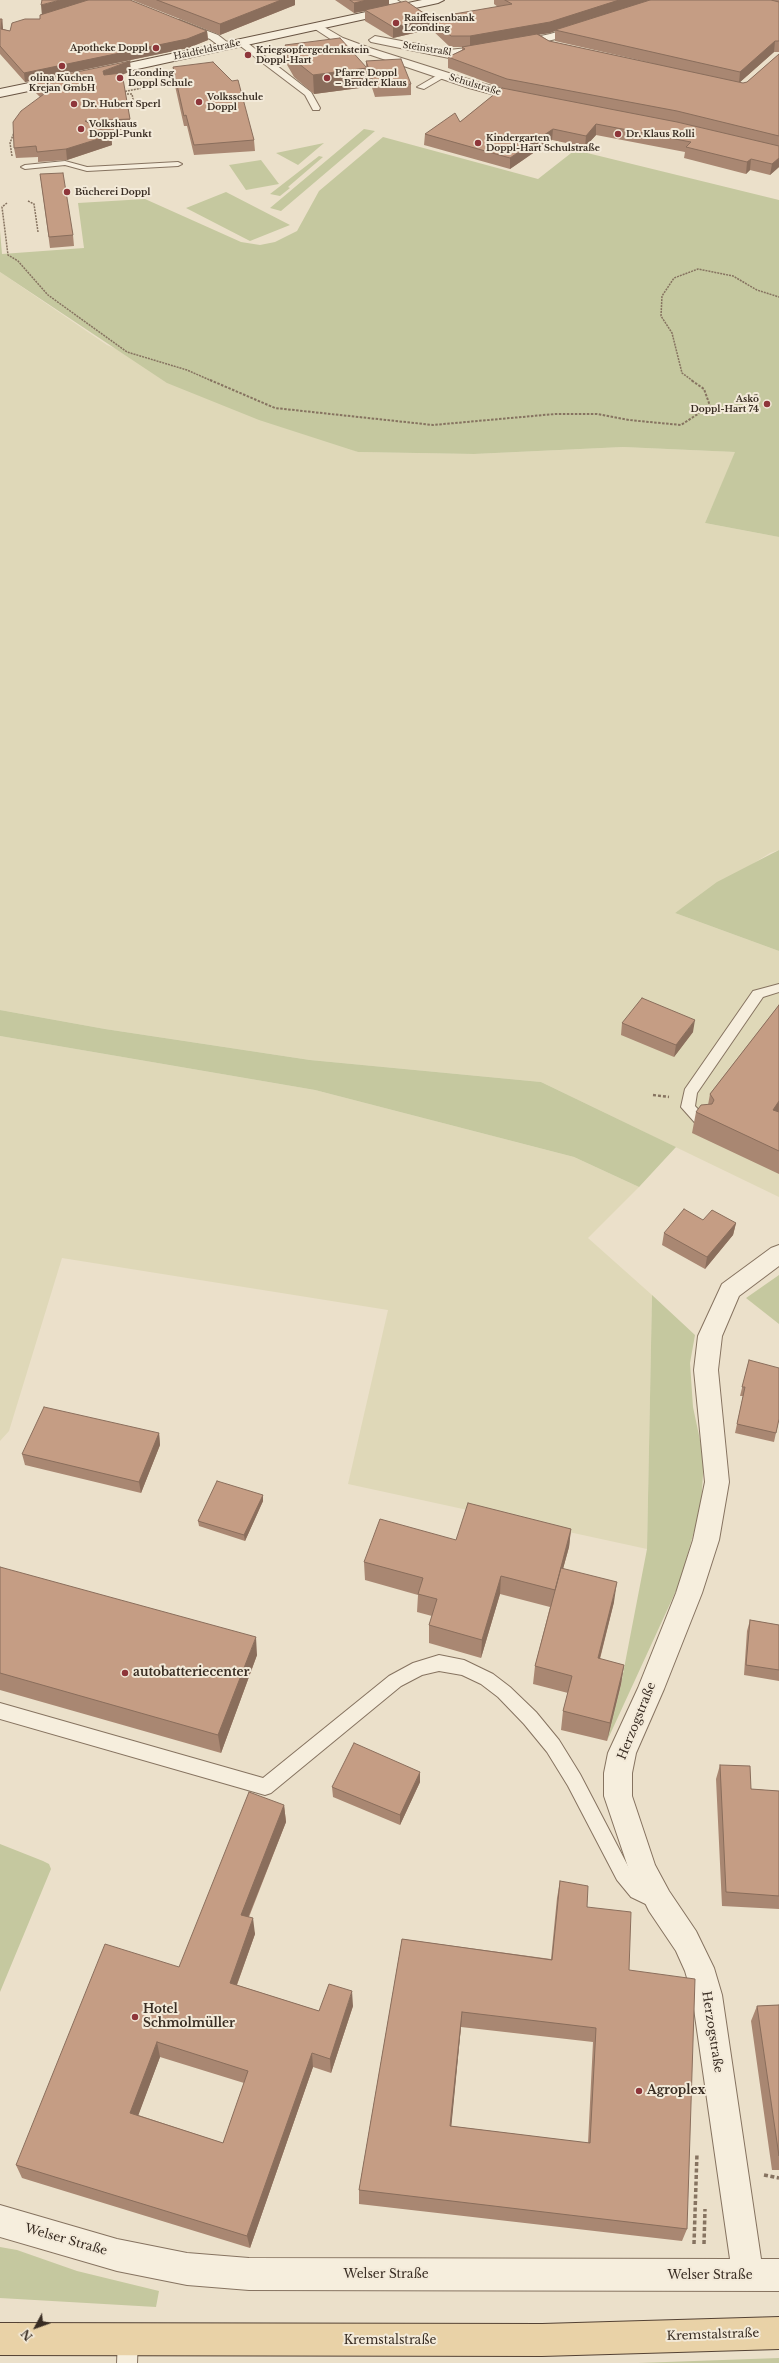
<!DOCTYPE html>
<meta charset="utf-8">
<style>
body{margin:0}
#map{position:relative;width:779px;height:2363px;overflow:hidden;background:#ebe0ca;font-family:"Libre Baskerville",serif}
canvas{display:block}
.north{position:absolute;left:16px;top:2307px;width:40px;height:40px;-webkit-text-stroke:3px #f3ead9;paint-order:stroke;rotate:229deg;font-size:11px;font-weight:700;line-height:16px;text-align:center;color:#382c22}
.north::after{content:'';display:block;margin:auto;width:14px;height:18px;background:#382c22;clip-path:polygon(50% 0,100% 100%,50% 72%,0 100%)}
</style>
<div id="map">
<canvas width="779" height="2363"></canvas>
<div class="north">N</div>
</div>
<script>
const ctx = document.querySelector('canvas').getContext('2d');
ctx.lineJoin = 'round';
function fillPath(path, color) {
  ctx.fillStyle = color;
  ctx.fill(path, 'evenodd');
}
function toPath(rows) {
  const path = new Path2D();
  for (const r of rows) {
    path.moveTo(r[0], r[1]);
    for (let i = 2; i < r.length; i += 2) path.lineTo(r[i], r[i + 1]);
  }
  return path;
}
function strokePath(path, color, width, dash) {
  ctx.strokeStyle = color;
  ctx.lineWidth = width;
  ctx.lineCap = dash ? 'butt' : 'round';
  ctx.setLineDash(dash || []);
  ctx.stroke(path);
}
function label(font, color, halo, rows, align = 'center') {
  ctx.font = font + ' "Libre Baskerville",serif';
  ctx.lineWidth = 4;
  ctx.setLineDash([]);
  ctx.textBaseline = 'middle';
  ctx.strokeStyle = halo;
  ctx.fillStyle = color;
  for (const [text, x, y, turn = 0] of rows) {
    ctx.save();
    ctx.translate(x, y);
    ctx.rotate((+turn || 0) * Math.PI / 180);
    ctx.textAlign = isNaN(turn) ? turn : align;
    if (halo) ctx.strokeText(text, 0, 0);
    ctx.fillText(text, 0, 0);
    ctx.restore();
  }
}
fillPath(toPath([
 [0,272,107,345,358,452,474,454,623,447,736,452,705,523,779,537,779,850,770,853,675,913,779,951,779,1197,541,1082,310,1060,105,1029,0,1010],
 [0,1036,315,1090,574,1157,639,1187,588,1238,652,1295,647,1549,348,1484,388,1310,62,1258,9,1431,0,1441]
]), '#dfd8b8');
fillPath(toPath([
 [364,129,375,131,281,211,270,208],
 [383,137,538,179,575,150,779,200,779,537,705,523,735,452,623,447,474,454,358,452,259,420,167,383,0,272,0,231,2,254,84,248,78,203,145,199,241,242,260,245,275,242,297,231,319,191],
 [324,143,298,165,276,153],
 [319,156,323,157,288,187,290,188,280,196,270,194],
 [261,160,279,184,246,190,229,165],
 [226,192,290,225,250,241,186,208],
 [779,850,779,951,675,913,717,882],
 [0,1010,105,1029,310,1060,541,1082,676,1147,639,1187,574,1157,315,1090,0,1036],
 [779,1275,779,1324,746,1298],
 [652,1295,695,1335,690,1363,693,1407,704,1459,701,1506,680,1582,607,1741,621,1684,647,1549],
 [0,1844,43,1861,49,1864,51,1869,0,1992],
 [0,2247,17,2250,77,2271,159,2291,156,2307,0,2298],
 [779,2358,779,2363,638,2363]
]), '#c5c89f');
const lane = toPath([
 [239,41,245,41,311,92,320,108,319,110,313,110,305,95,239,45,239,41],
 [441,73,448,75,424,89,417,87,441,73],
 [65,161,87,167,178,162,182,164,178,166,87,171,65,165,25,169,21,167,25,165,65,161],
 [779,984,779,992,763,997,697,1093,695,1106,709,1121,707,1125,697,1125,681,1107,685,1089,753,991,779,984],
 [439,1655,464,1660,493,1674,510,1687,536,1712,559,1740,580,1774,629,1868,643,1885,662,1894,665,1900,662,1906,656,1909,631,1897,617,1880,568,1786,547,1752,524,1724,498,1697,481,1684,462,1675,439,1671,422,1675,401,1686,271,1793,265,1795,0,1719,0,1703,263,1778,389,1676,413,1663,439,1655],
 [128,2329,135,2332,138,2339,137,2363,117,2363,118,2339,121,2332,128,2329]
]);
const street = toPath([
 [383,0,397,0,409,8,407,10,399,10,383,0],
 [179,20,218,35,232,46,230,48,222,48,210,39,175,25,173,23,175,21,179,20],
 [319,24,343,38,370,48,477,82,529,96,531,99,525,103,469,88,362,52,335,42,315,29,313,27,315,25,319,24],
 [584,24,590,27,588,29,556,39,517,48,511,44,513,42,550,34,584,24],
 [375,36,449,50,485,46,491,50,485,54,449,58,371,42,369,40,375,36],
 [779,1245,779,1266,739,1296,722,1336,718,1370,729,1482,719,1540,702,1593,664,1689,636,1753,632,1773,632,1796,655,1865,669,1891,696,1931,714,1968,722,1995,761,2259,779,2259,779,2291,249,2290,187,2285,117,2271,0,2237,0,2205,117,2239,187,2253,249,2258,730,2259,692,1995,685,1971,676,1951,649,1911,629,1870,604,1796,604,1773,608,1753,638,1688,676,1593,693,1540,705,1482,694,1370,698,1336,722,1284,771,1248,779,1245]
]);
const secondary = toPath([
 [422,0,444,0,438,3,101,77,95,73,101,69,422,0],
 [63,76,67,77,69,80,67,83,0,97,0,89,63,76]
]);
const primary = toPath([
 [779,2317,779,2349,542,2356,0,2355,0,2323,542,2324,779,2317]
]);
strokePath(lane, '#867360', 2);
strokePath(street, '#867360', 2);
strokePath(secondary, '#685443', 2);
strokePath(primary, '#544234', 2);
strokePath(toPath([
 [122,92,173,82,172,77],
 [124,94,132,94,134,104],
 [12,156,10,143,15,130],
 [28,201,34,204,38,232],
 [7,203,2,207,8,255,18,261,48,295,127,352,187,370,212,381],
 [693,381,682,373,672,333,661,316,662,296,674,278,698,269,733,276,757,290,779,297]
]), '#867360', 1.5, [2, 1]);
strokePath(toPath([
 [210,380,275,408,433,425,555,414,597,414,629,420,681,425,710,406,704,389,691,380]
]), '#867360', 2, [2.5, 1.5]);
strokePath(toPath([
 [653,1095,669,1097]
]), '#867360', 2.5, [3, 2]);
strokePath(toPath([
 [764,2175,779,2178],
 [694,2244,697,2153],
 [704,2244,705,2209]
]), '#867360', 3.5, [4, 2.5]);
fillPath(lane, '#f6eedd');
fillPath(street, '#f6eedd');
fillPath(secondary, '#f6eedd');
fillPath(primary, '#e9d2a7');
fillPath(toPath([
 [132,0,295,0,295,5,220,35],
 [335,0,389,0,389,5,431,18,498,7,494,4,494,0,779,0,779,52,774,52,739,83,743,83,747,82,779,54,779,167,770,175,750,170,746,174,684,158,685,152,596,135,585,147,552,140,510,169,424,145,425,134,460,122,502,88,448,68,448,57,462,50,462,47,463,47,450,47,431,29,393,38,365,21,365,11,354,13],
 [555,31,555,41,656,64,549,41,539,34,550,33],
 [0,19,2,19,3,29,10,31,40,19,207,31,208,40,188,48,25,82,0,54],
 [285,45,366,68,366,61,411,84,411,95,375,97,367,72,367,87,314,94,294,77,286,63],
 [173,67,254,140,255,151,194,155,187,126,184,126,173,77],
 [131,71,122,75,130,119,131,129,104,131,111,135,112,145,67,160,38,162,38,157,16,158,14,148,40,97,34,91,33,81],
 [40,174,73,235,74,246,50,248],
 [779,1005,779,1174,692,1133,696,1112,708,1105,710,1094],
 [622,1023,693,1032,674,1057,621,1035],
 [736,1223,733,1235,705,1269,662,1245,664,1233],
 [749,1360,779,1419,774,1442,735,1433,743,1396,740,1396],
 [159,1433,160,1445,141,1493,25,1465,22,1454],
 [263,1495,263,1501,245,1541,199,1526,198,1521],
 [571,1529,569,1547,563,1569,614,1602,600,1659,624,1665,621,1684,607,1741,561,1730,563,1711,568,1693,533,1684,535,1666,550,1607,500,1594,481,1658,429,1643,429,1625,432,1616,417,1612,418,1595,365,1580,364,1562,456,1540],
 [0,1567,257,1655,221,1753,0,1690],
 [750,1620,779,1625,779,1681,744,1675,747,1631],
 [720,1765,751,1789,779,1791,779,1909,722,1906,716,1779],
 [420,1782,400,1825,333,1797,332,1787],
 [284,1805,286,1822,249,1917,255,1934,237,1985,319,2011,353,2006,331,2073,313,2067,250,2248,22,2178,16,2165,179,1967],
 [160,2057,244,2083,223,2143,138,2115],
 [560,1881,587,1907,629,1970,687,2229,682,2241,359,2204,359,2190,402,1939,551,1959,557,1898],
 [461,2027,593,2042,588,2143,451,2126],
 [779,2005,779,2170,772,2170,751,2021,757,2006]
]), '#a98772');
fillPath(toPath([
 [60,0,97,0,42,16,41,5],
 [281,0,295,0,295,5,220,35,220,24],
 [367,0,389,0,389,6,354,13,354,3],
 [619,0,651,0,555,30,555,31,550,33,470,46,470,36],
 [2,19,3,29,2,38,1,29],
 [431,19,431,29,393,38,393,27],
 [207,31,208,40,188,48,25,82,24,73],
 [775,41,774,52,739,83,740,72],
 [130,61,131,71,104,82,103,71],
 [367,68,367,87,314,94,313,75],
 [596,124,596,135,585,147,586,136],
 [553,129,552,140,510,169,510,158],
 [111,135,112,145,67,160,66,149],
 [779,158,779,167,770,175,772,164],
 [751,159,750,170,746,174,747,162],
 [695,1020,693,1032,674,1057,676,1045],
 [779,1101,779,1117,773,1110],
 [736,1223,733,1235,705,1269,707,1257],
 [159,1433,160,1445,141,1493,139,1482],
 [263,1495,263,1501,245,1541,244,1535],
 [571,1529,569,1547,552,1608,555,1590],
 [501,1576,500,1594,481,1658,482,1640],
 [617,1582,614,1602,595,1677,598,1658],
 [256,1637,257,1655,221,1753,218,1735],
 [624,1665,621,1684,607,1741,610,1723],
 [420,1772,420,1782,400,1825,400,1815],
 [284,1805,286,1822,243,1930,241,1915],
 [253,1918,255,1934,232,1998,230,1983],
 [352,1991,353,2006,331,2073,330,2059],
 [462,2012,461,2027,450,2140,450,2126],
 [157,2042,160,2057,134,2127,130,2113],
 [312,2053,313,2067,250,2248,247,2236]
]), '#8a6e5c');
const building = toPath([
 [42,0,60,0,41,5,42,0],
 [88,0,130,0,207,31,187,39,24,73,0,46,0,19,2,19,1,29,10,31,12,23,25,19,40,19,40,15,88,0],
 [157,0,281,0,220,24,157,0],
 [350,0,367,0,354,3,350,0],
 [505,0,619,0,550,22,470,36,451,36,431,19,393,27,365,10,406,1,431,18,512,4,505,0],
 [650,0,771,0,779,2,779,41,775,41,740,72,555,30,650,0],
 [537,34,549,41,743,83,747,82,779,54,779,136,677,111,507,79,448,57,465,49,462,47,537,34],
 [340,38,367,68,313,75,293,59,285,45,340,38],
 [401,59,411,84,375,87,366,61,401,59],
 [130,61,103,71,104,75,122,73,130,119,85,121,111,135,66,149,37,152,36,146,14,148,13,122,21,111,44,94,33,81,130,61],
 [213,62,232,81,238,80,254,140,194,145,186,115,184,116,173,67,213,62],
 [502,88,677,122,779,146,779,158,772,164,751,159,747,162,686,147,691,142,596,124,586,136,553,129,510,158,425,134,455,113,460,122,502,88],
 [63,173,73,235,49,237,40,174,63,173],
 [642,998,695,1020,676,1045,622,1023,642,998],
 [779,1005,779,1101,773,1110,779,1112,779,1151,696,1112,701,1105,712,1104,714,1100,710,1094,779,1005],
 [684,1209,703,1220,712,1210,736,1223,707,1257,664,1233,684,1209],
 [749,1360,779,1368,779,1419,776,1433,737,1424,745,1387,742,1387,749,1360],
 [44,1407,159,1433,139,1482,22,1454,44,1407],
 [217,1481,263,1495,244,1535,198,1521,217,1481],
 [468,1503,571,1529,555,1590,501,1576,482,1640,429,1625,437,1599,418,1594,423,1578,364,1562,380,1519,456,1540,468,1503],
 [0,1567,256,1637,218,1735,0,1673,0,1567],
 [561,1568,617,1582,598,1658,624,1665,610,1723,563,1711,572,1676,535,1666,561,1568],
 [750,1620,779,1625,779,1670,746,1665,750,1620],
 [354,1743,420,1772,400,1815,332,1787,354,1743],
 [720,1765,750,1766,751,1789,779,1791,779,1896,726,1892,720,1765],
 [249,1792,284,1805,241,1915,253,1918,230,1983,319,2011,329,1984,352,1991,330,2059,312,2053,247,2236,16,2165,105,1944,179,1967,249,1792],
 [157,2042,248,2071,223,2143,130,2113,157,2042],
 [560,1881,588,1886,587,1907,631,1912,629,1970,695,1979,687,2229,359,2190,402,1939,552,1960,560,1881],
 [462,2012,596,2028,590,2143,450,2126,462,2012],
 [779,2005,779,2156,757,2006,779,2005]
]);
fillPath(building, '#c59d84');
strokePath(building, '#8a6e5c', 1);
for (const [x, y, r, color] of [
 [396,23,4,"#8e363a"],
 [156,48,4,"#8e363a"],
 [248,55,4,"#8e363a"],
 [62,66,4,"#8e363a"],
 [120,78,4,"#8e363a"],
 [327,78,4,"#8e363a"],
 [199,102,4,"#8e363a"],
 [74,104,4,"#8e363a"],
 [81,129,4,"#8e363a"],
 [618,134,4,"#8e363a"],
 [478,143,4,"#8e363a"],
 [67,192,4,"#8e363a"],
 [767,404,4,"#8e363a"],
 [125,1673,4,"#8e363a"],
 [135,2017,4,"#8e363a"],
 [639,2091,4,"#8e363a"]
]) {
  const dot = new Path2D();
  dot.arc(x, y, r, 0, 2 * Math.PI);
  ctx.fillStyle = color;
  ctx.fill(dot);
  strokePath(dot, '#f3ead9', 1.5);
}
label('bold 9px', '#382c22', '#f3ead9', [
 ["Raiffeisenbank",404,18],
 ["Leonding",404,28],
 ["Apotheke Doppl",148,48,"right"],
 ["Kriegsopfergedenkstein",256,50],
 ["Doppl-Hart",256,60],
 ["Leonding",128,73],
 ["Doppl Schule",128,83],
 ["Pfarre Doppl",335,73],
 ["– Bruder Klaus",335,83],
 ["olina Küchen",62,78,"center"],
 ["Krejan GmbH",62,88,"center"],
 ["Volksschule",207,97],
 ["Doppl",207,107],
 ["Dr. Hubert Sperl",82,104],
 ["Volkshaus",89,124],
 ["Doppl-Punkt",89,134],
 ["Dr. Klaus Rolli",626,134],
 ["Kindergarten",486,138],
 ["Doppl-Hart Schulstraße",486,148],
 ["Bücherei Doppl",75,192],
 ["Askö",759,399,"right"],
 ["Doppl-Hart 74",759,409,"right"]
], 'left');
label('9px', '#382c22', '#f3ead9', [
 ["Steinstraßl",427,49,9],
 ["Haidfeldstraße",207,50,-12],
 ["Schulstraße",475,85,17]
]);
label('bold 12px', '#382c22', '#f3ead9', [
 ["autobatteriecenter",133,1673],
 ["Hotel",143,2010],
 ["Schmolmüller",143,2024],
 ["Agroplex",647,2091]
], 'left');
label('12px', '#382c22', '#f3ead9', [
 ["Herzogstraße",637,1721,-68],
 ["Herzogstraße",712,2032,81],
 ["Welser Straße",66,2240,16],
 ["Welser Straße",386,2275],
 ["Welser Straße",710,2276],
 ["Kremstalstraße",713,2335,-2],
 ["Kremstalstraße",390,2341]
]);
</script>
